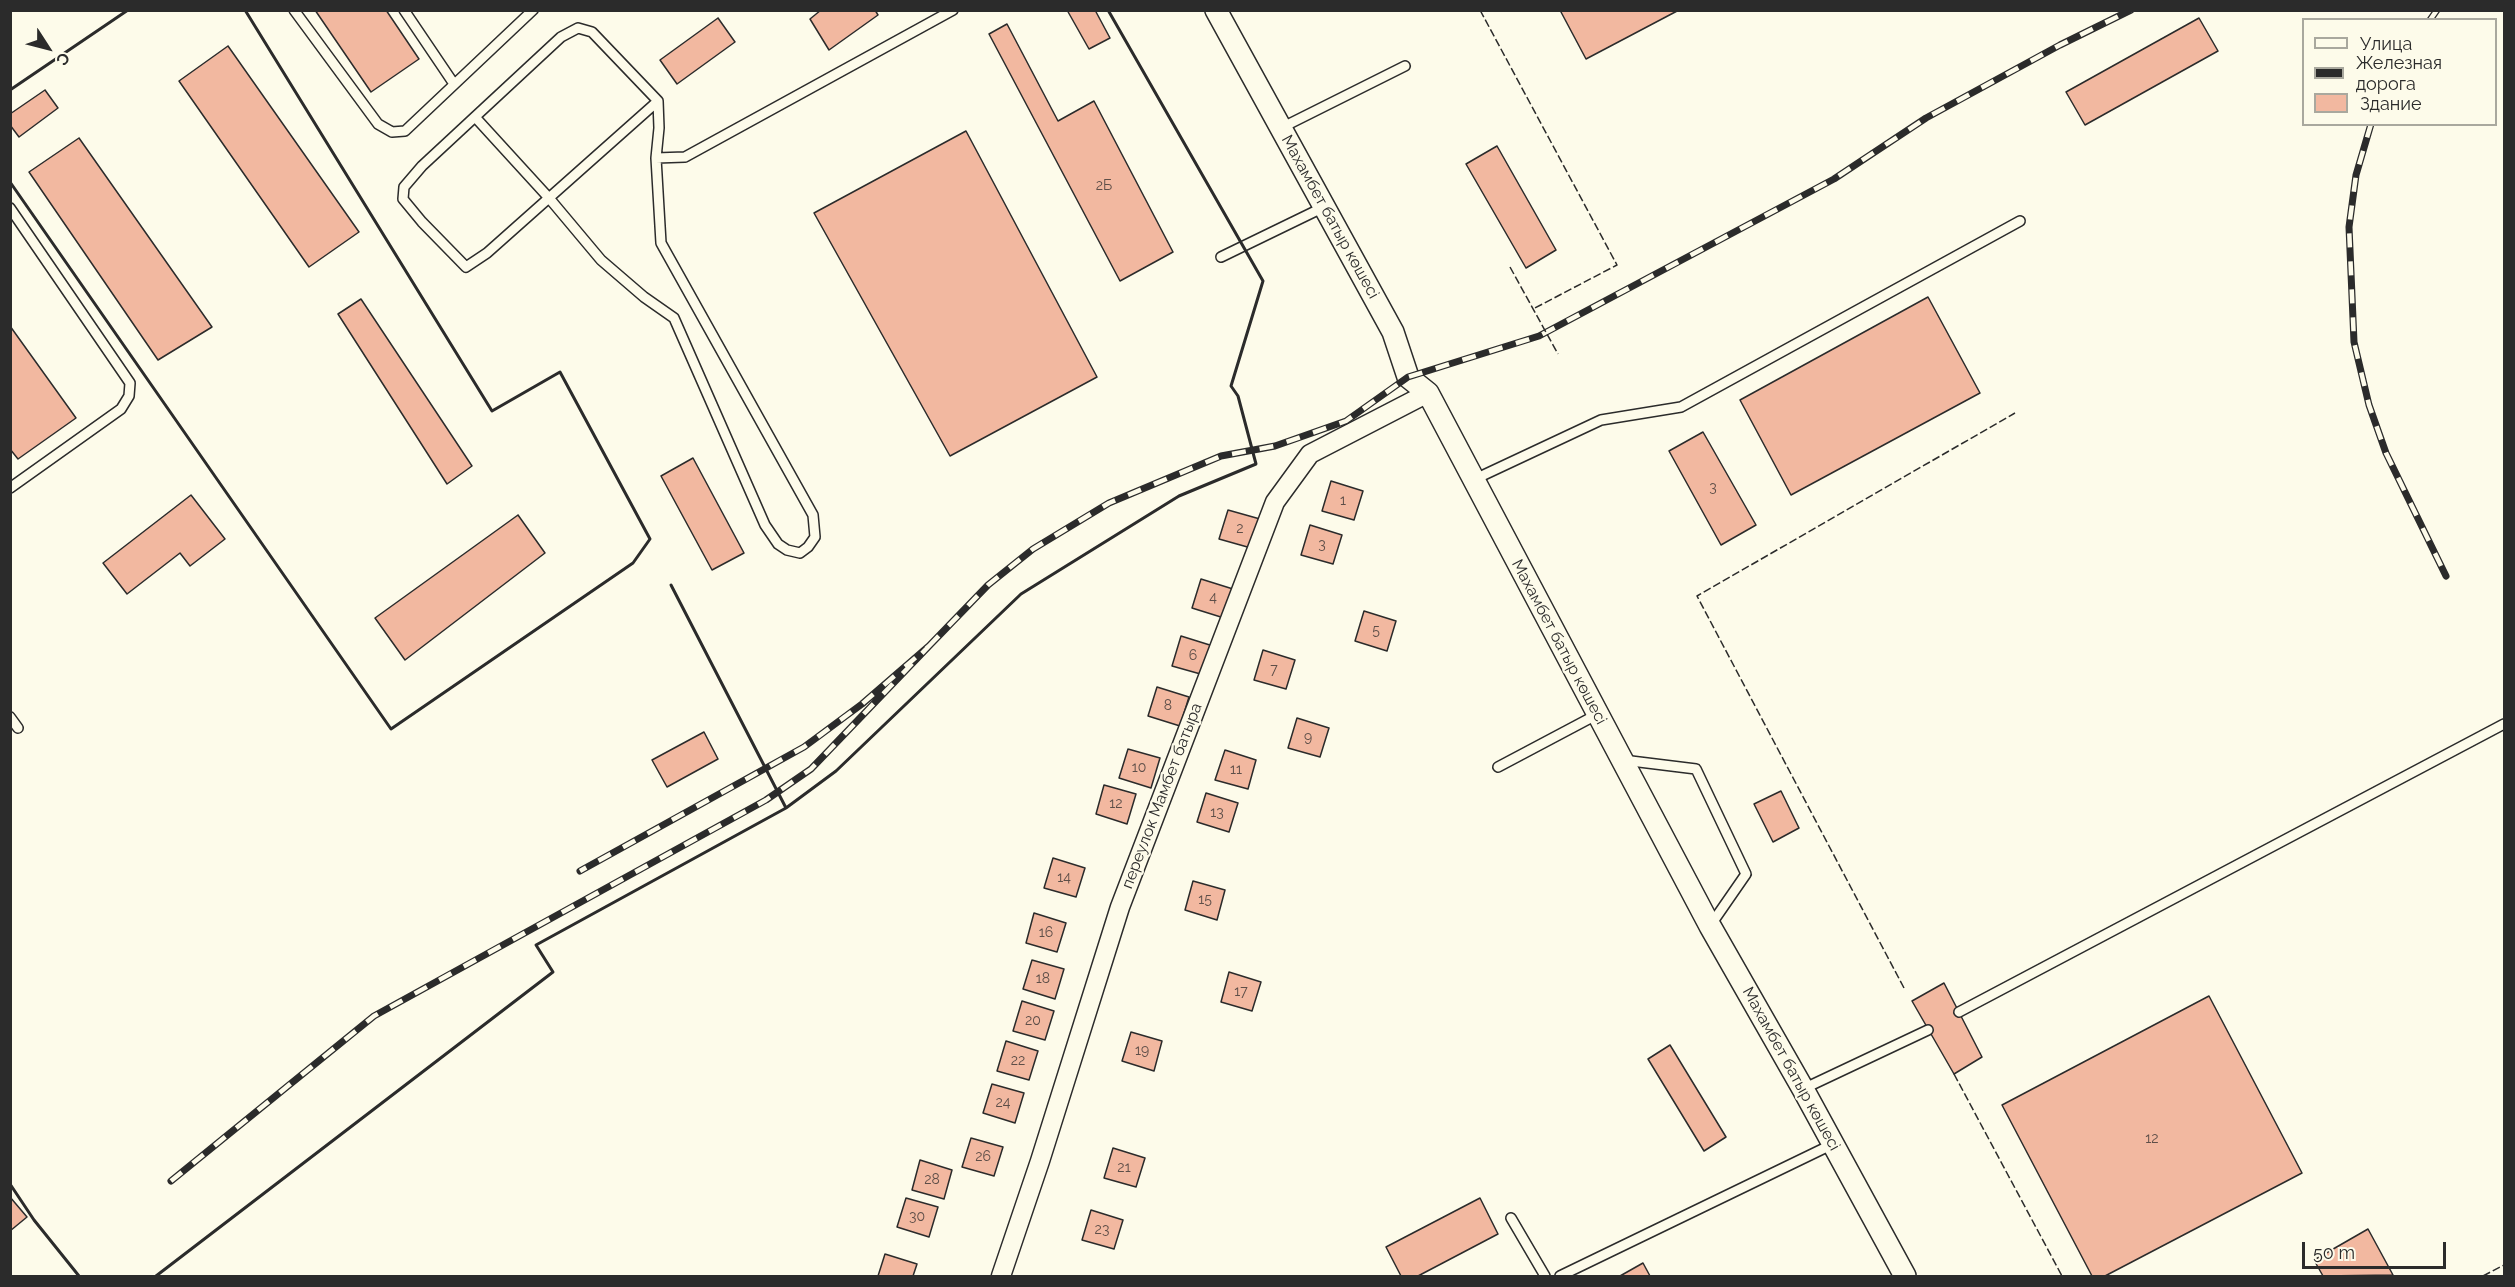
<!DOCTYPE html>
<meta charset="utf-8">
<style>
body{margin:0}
#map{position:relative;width:2515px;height:1287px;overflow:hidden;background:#fdfbea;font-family:Raleway,sans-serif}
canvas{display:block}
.frame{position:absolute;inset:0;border:12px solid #2b2b2b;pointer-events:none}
.legend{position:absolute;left:2302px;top:18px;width:195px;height:108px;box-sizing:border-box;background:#fdfbea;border:2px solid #a9a89e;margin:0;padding:8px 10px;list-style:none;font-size:18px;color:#2b2b2b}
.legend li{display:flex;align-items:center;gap:12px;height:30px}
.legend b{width:30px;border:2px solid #a9a89e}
.north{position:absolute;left:18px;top:18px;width:60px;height:60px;-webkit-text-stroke:4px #fdfbea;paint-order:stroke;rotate:126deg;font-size:16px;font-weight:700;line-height:24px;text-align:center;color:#2b2b2b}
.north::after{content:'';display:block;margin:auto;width:21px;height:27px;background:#2b2b2b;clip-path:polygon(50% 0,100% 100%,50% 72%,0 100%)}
.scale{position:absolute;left:2302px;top:1242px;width:144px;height:27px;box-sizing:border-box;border:3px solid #2b2b2b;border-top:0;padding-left:8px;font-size:18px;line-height:21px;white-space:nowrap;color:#2b2b2b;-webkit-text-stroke:4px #fdfbea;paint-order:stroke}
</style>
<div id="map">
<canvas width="2515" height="1287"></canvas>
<div class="frame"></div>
<ul class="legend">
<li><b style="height:8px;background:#fdfbea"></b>Улица</li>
<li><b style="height:8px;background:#2b2b2b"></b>Железная дорога</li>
<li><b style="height:16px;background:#f2b8a0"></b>Здание</li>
</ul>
<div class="north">С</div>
<div class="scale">50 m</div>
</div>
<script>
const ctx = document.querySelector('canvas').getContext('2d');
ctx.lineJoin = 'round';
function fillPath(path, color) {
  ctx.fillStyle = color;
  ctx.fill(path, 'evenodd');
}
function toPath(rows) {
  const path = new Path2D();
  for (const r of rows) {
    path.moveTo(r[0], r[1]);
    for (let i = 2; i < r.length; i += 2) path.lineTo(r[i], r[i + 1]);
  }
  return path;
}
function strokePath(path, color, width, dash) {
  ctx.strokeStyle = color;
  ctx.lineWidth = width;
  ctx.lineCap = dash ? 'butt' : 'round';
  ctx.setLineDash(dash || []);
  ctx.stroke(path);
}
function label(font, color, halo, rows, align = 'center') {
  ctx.font = font + ' Raleway,sans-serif';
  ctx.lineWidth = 4.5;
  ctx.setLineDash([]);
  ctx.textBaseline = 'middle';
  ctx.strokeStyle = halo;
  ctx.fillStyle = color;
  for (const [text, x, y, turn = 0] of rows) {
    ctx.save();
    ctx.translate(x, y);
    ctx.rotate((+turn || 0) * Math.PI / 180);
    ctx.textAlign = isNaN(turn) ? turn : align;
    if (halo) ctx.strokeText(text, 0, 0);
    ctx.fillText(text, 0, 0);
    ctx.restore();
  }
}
const building = toPath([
 [315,10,386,10,419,59,371,92,315,10],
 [821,10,875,10,878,15,829,50,810,19,821,10],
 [1067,10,1095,10,1110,38,1089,49,1067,10],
 [1564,10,1679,10,1586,59,1561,12,1564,10],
 [718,18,735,42,677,84,660,60,718,18],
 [2199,18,2218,51,2085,125,2066,92,2199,18],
 [1007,24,1058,121,1094,101,1173,252,1120,281,989,34,1007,24],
 [228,46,359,232,309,267,179,81,228,46],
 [45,90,58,108,19,137,10,125,10,114,45,90],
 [966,131,1097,377,950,456,814,213,966,131],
 [79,138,212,327,158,360,29,172,79,138],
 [1497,146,1556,250,1526,268,1466,164,1497,146],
 [1928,297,1980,393,1791,495,1740,400,1928,297],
 [361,299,472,466,447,484,338,314,361,299],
 [10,326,76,418,18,459,10,449,10,326],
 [1703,432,1756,525,1721,545,1669,451,1703,432],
 [693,458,744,553,712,570,661,476,693,458],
 [1331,481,1363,491,1354,520,1322,511,1331,481],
 [191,495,225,539,190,566,180,553,127,594,103,563,191,495],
 [1228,510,1260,519,1251,548,1219,539,1228,510],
 [518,515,545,553,405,660,375,618,518,515],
 [1310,525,1342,535,1333,564,1301,555,1310,525],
 [1201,579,1233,589,1224,618,1192,608,1201,579],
 [1364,611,1396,621,1387,651,1355,641,1364,611],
 [1181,636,1213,646,1204,675,1172,666,1181,636],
 [1263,650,1295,660,1286,689,1254,680,1263,650],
 [1157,687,1189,697,1180,726,1148,716,1157,687],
 [1297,718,1329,728,1320,757,1288,748,1297,718],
 [704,732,718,759,667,787,652,760,704,732],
 [1128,749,1160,758,1151,788,1119,778,1128,749],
 [1225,750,1256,760,1248,789,1215,780,1225,750],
 [1104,785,1136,794,1127,824,1096,814,1104,785],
 [1781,791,1799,828,1773,842,1754,804,1781,791],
 [1206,793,1238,803,1229,832,1197,822,1206,793],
 [1053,858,1085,868,1076,897,1044,888,1053,858],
 [1193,881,1225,890,1217,920,1185,910,1193,881],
 [1034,913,1066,923,1057,952,1026,943,1034,913],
 [1032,960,1064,969,1055,999,1023,989,1032,960],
 [1229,972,1261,982,1252,1011,1221,1002,1229,972],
 [1944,983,1982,1057,1954,1074,1912,1001,1944,983],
 [2209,996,2302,1173,2105,1276,2092,1276,2002,1105,2209,996],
 [1022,1001,1054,1011,1045,1040,1013,1031,1022,1001],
 [1131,1032,1162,1041,1154,1071,1122,1061,1131,1032],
 [1006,1041,1038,1051,1029,1080,997,1071,1006,1041],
 [1670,1045,1726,1137,1704,1151,1648,1059,1670,1045],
 [992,1084,1024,1093,1015,1123,983,1113,992,1084],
 [971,1138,1003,1147,994,1176,962,1167,971,1138],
 [1113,1148,1145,1158,1136,1187,1104,1178,1113,1148],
 [920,1160,952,1170,944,1199,912,1190,920,1160],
 [10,1197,27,1217,10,1231,10,1197],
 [906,1198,938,1207,929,1237,897,1227,906,1198],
 [1480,1198,1498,1234,1418,1276,1401,1276,1386,1247,1480,1198],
 [1091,1210,1123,1220,1114,1249,1082,1240,1091,1210],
 [2368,1229,2393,1275,2323,1276,2314,1260,2368,1229],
 [885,1254,917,1264,913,1276,878,1276,885,1254],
 [1643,1263,1650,1276,1620,1276,1643,1263]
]);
fillPath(building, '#f2b8a0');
strokePath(building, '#2b2b2b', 1.5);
const service = toPath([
 [294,10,378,124,392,132,405,131,533,10],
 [404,10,454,84],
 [658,101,487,253,466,267,422,222,403,199,404,187,422,166,561,37,578,28,592,32,658,101,659,128,656,158,685,157,953,10],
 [475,117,549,198,601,260,644,297,674,318,765,525,778,544,787,550,800,553,808,547,815,537,813,515,661,243,656,158],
 [1281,128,1405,66],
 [10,208,130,383,129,396,121,409,10,488],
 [1221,257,1324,207],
 [1473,480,1601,420,1681,407,2020,221],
 [10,717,18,728],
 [1623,760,1696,769,1746,874,1710,926],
 [1498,767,1598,714],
 [1959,1012,2504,724],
 [1803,1089,1928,1030],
 [1511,1218,1545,1276],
 [1560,1276,1833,1144]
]);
const minor = toPath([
 [1001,1276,1040,1161,1120,907,1275,502,1310,454,1428,393]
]);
const tertiary = toPath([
 [1216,10,1393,332,1408,377,1428,393,1710,926,1803,1089,1905,1276]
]);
strokePath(service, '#2b2b2b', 12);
strokePath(minor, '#2b2b2b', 21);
strokePath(tertiary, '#2b2b2b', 24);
strokePath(service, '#fdfbea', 9);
strokePath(minor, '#fdfbea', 18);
strokePath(tertiary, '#fdfbea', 21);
const rail = toPath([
 [2430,20,2437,10],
 [2371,124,2356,175,2349,227,2354,342,2369,405,2386,453,2446,576],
 [929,646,988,585,1033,549,1109,503,1221,456,1275,446,1346,421,1408,377,1539,336,1834,179,1926,118,2060,45,2131,10],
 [171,1181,374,1016,766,800,811,769,929,646,862,704,804,747,580,871]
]);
strokePath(rail, '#2b2b2b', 7);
strokePath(rail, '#fdfbea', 4.5, [14]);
strokePath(toPath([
 [1480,10,1617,265,1533,309],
 [1510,267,1558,354],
 [1904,988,1697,596,2015,413],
 [1954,1074,2062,1276],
 [2483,1276,2504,1265]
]), '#2b2b2b', 1.5, [8, 3]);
strokePath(toPath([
 [10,90,128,10],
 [10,182,391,729,633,563,650,539,560,372,492,411,245,10],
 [671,585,786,808,836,771,1021,594,1179,496,1256,464,1238,396,1231,386,1263,281,1108,10],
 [10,1184,34,1220,79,1276],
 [156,1276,553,972,536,945,786,808]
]), '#2b2b2b', 3);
label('14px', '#5d4e48', null, [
 ["2Б",1104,186],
 ["3",1713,488],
 ["1",1343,501],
 ["2",1240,529],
 ["3",1322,545],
 ["4",1213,598],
 ["5",1376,631],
 ["6",1193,656],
 ["7",1274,670],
 ["8",1168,706],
 ["9",1308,738],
 ["10",1139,768],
 ["11",1236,770],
 ["12",1116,804],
 ["13",1217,813],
 ["14",1064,878],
 ["15",1205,900],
 ["16",1046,933],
 ["18",1043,979],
 ["17",1241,992],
 ["20",1033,1021],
 ["19",1142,1051],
 ["22",1018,1061],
 ["24",1003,1103],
 ["12",2152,1139],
 ["26",983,1157],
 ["21",1124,1168],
 ["28",932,1180],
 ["30",917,1217],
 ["23",1102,1230]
]);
label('16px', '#2b2b2b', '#fdfbea', [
 ["Махамбет батыр көшесі",1330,217,61],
 ["Махамбет батыр көшесі",1559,642,62],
 ["переулок Мамбет батыра",1162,796,-69],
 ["Махамбет батыр көшесі",1791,1069,61]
]);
</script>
